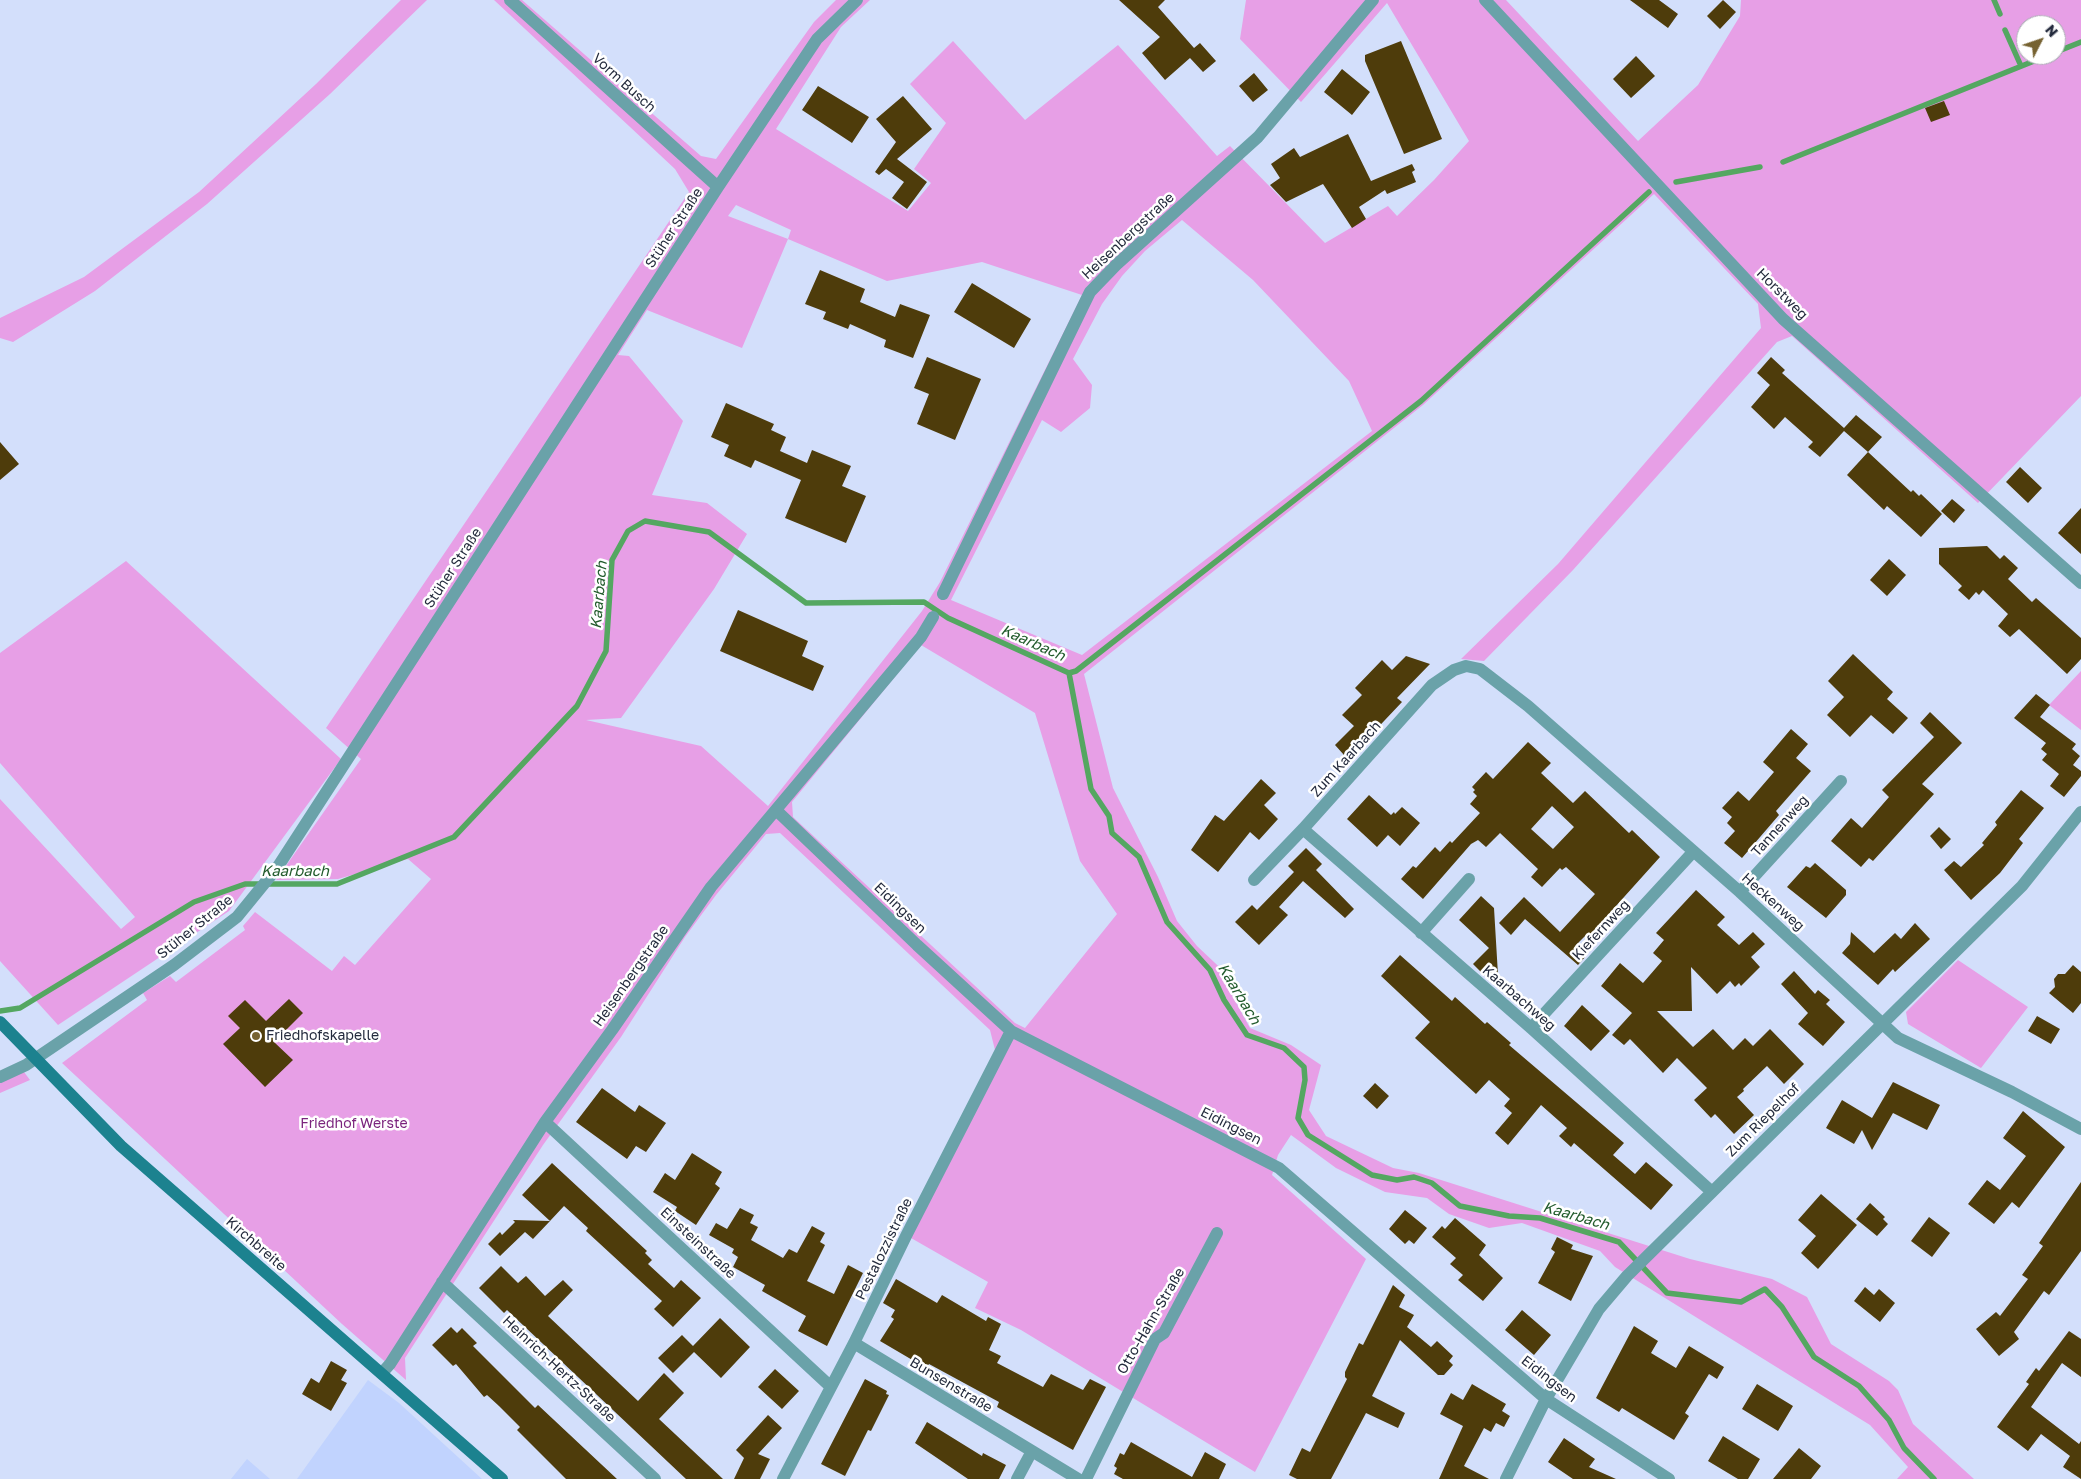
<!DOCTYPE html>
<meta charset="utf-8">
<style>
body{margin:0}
#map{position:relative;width:2081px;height:1479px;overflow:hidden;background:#d3dffb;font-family:"Golos Text",sans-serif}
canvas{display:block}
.north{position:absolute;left:2016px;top:15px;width:50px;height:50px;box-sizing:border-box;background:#fff;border:1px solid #a7aab1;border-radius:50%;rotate:49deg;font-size:14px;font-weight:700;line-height:20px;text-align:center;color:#242b3d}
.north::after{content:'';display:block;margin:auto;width:18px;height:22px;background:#766231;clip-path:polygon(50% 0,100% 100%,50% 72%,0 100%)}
</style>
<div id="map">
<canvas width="2081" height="1479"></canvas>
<div class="north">N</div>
</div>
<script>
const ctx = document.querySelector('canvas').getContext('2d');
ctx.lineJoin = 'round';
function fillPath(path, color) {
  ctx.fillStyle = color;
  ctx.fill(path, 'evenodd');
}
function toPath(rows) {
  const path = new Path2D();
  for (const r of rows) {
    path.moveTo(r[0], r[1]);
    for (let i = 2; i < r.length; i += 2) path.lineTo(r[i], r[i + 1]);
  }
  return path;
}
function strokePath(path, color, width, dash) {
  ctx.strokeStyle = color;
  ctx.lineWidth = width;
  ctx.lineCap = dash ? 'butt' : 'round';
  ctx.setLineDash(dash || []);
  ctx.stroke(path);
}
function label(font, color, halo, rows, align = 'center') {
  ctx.font = font + ' "Golos Text",sans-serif';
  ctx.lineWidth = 5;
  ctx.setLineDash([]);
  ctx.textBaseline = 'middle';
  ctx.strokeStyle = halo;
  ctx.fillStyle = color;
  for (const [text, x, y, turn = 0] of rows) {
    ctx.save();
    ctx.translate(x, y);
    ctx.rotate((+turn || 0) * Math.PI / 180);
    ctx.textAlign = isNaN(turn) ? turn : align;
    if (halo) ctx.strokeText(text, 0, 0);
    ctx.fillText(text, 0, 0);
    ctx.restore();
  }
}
fillPath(toPath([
 [368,1380,399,1403,482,1479,297,1479],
 [247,1459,270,1479,231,1479]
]), '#c1d3fe');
fillPath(toPath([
 [401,0,427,0,330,94,207,204,95,291,13,342,0,338,0,318,84,277,199,192,316,84],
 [494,0,522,0,701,156,716,159,814,22,836,0,870,0,841,27,776,129,908,211,931,183,914,169,946,123,910,84,953,41,1025,120,1118,45,1217,156,1230,146,1325,243,1388,206,1397,216,1434,180,1469,141,1387,3,1301,102,1240,39,1246,0,1506,0,1638,141,1698,85,1740,16,1741,0,2081,0,2081,396,1978,503,1792,336,1777,342,1573,570,1484,661,1461,659,1558,564,1761,328,1758,304,1654,194,1423,405,1084,674,1113,788,1158,877,1177,921,1197,946,1232,979,1232,995,1250,1028,1291,1045,1321,1065,1309,1110,1326,1136,1393,1168,1419,1173,1690,1259,1772,1279,1807,1297,1831,1344,1889,1381,1898,1390,1913,1424,1974,1479,1897,1479,1908,1467,1870,1425,1615,1267,1600,1251,1522,1223,1489,1228,1449,1214,1427,1198,1385,1192,1336,1168,1291,1135,1278,1155,1272,1175,1366,1259,1255,1472,1021,1330,975,1308,988,1282,911,1238,995,1050,990,1030,780,833,766,834,716,895,685,937,621,1037,543,1145,405,1358,406,1380,342,1324,62,1063,147,1000,143,993,170,976,176,982,245,930,243,926,255,912,332,971,344,956,355,965,431,879,408,859,338,879,276,880,361,759,326,728,689,192,675,169],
 [2026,25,2056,25,2056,55,2026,55],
 [736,205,791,230,788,239,728,216],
 [1182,220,1253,280,1349,381,1372,431,1082,655,951,600,1042,420,1061,432,1090,408,1092,385,1073,359,1102,304,1122,276,1145,251],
 [788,239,887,281,982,262,1082,295,940,582,922,611,768,806,701,746,586,720,621,718,714,589,747,534,707,503,652,495,683,421,629,356,618,355,647,310,742,348],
 [921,645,1035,713,1080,861,1117,914,1025,1028,1015,1023,793,817,792,802],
 [126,561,341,759,229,911,58,1025,0,961,0,799,121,929,135,917,0,763,0,653],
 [2081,671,2081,730,2049,705],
 [1958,960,2028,1007,1981,1068,1908,1024,1906,1012],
 [18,1064,30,1080,0,1093,0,1073]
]), '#e79fe6');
strokePath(toPath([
 [1994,0,2000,14],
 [2005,30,2021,66],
 [2056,52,2081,42],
 [1783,162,2049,55],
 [1676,182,1760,167],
 [1069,673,1076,671,1421,401,1649,192],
 [0,1011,20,1008,194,902,245,884,337,884,454,837,577,706,606,651,612,560,628,531,645,521,709,532,806,603,924,602,948,618,1069,673,1091,789,1109,816,1112,833,1139,857,1167,922,1210,970,1224,1000,1247,1035,1284,1048,1304,1067,1305,1080,1298,1118,1308,1135,1372,1175,1397,1180,1414,1177,1432,1183,1460,1206,1509,1216,1540,1218,1619,1242,1667,1293,1741,1302,1765,1289,1782,1307,1814,1357,1859,1386,1889,1420,1904,1448,1934,1479]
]), '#54a761', 5.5);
fillPath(toPath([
 [1119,0,1165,0,1158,7,1194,48,1200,43,1216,61,1203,72,1190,58,1165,80,1142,53,1160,37],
 [1630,0,1659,0,1678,14,1668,28],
 [1723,0,1736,12,1720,29,1707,16],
 [1401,41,1442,139,1404,154,1365,61,1365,55],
 [1636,56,1655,76,1631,98,1613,79],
 [1342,69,1370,92,1352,115,1324,92],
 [1254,73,1268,90,1253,102,1239,86],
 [818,86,869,117,852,143,802,110],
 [903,96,932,129,897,159,927,182,907,209,892,198,904,182,886,169,879,175,875,172,896,142,876,119],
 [1944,101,1950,115,1931,122,1925,108],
 [1348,134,1371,181,1412,164,1415,170,1412,172,1416,182,1387,194,1385,190,1359,207,1366,219,1352,228,1323,184,1286,202,1270,185,1280,178,1271,164,1294,148,1300,157],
 [820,270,865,289,860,302,895,317,900,304,930,315,913,358,884,347,886,340,850,324,848,329,823,319,826,312,805,304],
 [972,283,1031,319,1014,348,954,312],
 [927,357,981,379,955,440,917,424,929,394,914,388],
 [1771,357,1785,370,1782,373,1844,428,1856,415,1882,437,1868,452,1844,431,1820,457,1808,447,1813,442,1785,417,1774,429,1751,407,1770,385,1757,373],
 [726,403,774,424,771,430,786,437,780,451,807,463,812,450,851,466,842,486,866,496,846,543,785,518,801,480,755,460,751,468,724,456,729,445,711,437],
 [0,442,19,464,0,480],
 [1868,452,1911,492,1913,490,1919,496,1921,494,1942,514,1921,537,1887,506,1884,510,1847,475],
 [2020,467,2042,488,2028,503,2006,482],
 [1952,499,1965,510,1954,523,1941,511],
 [2081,508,2081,554,2058,533],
 [1987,546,2000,559,2004,555,2018,568,2008,579,2032,602,2036,598,2081,638,2081,659,2067,674,2019,629,2010,637,1998,626,2008,614,1983,590,1979,595,1976,592,1969,600,1958,590,1962,586,1939,564,1939,548],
 [1889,559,1906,575,1887,596,1870,580],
 [738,610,808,641,802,656,824,666,813,691,720,651],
 [1853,654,1893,692,1887,699,1908,718,1893,734,1871,715,1850,737,1827,715,1844,697,1828,681],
 [1406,656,1430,664,1397,698,1402,702,1367,739,1363,735,1344,755,1335,745,1354,726,1342,715,1362,695,1355,688,1382,660,1392,670],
 [2036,694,2050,705,2040,717,2076,744,2072,749,2080,756,2073,765,2081,771,2081,776,2064,797,2050,786,2059,774,2042,760,2047,754,2041,749,2046,743,2014,718],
 [1930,712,1962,743,1922,784,1934,794,1873,861,1869,858,1861,867,1831,841,1851,818,1862,828,1889,797,1882,790,1934,737,1920,723],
 [1791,729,1808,744,1796,758,1811,771,1776,811,1779,815,1742,858,1724,843,1735,831,1727,823,1732,817,1722,808,1738,791,1749,801,1774,772,1763,762],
 [1528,742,1551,763,1541,773,1573,803,1585,791,1629,833,1632,830,1660,857,1589,936,1587,934,1575,946,1585,957,1578,965,1525,919,1511,935,1499,923,1524,897,1560,932,1595,894,1566,867,1562,870,1560,868,1542,887,1531,877,1538,869,1500,833,1486,847,1478,840,1471,844,1423,899,1401,879,1413,866,1416,868,1435,847,1440,852,1450,841,1452,843,1480,813,1470,804,1477,796,1473,792,1475,790,1472,787,1486,772,1493,779],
 [1552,806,1574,827,1553,849,1531,829],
 [1261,779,1276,793,1264,805,1278,819,1259,840,1250,832,1218,872,1191,850,1215,815,1224,821],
 [2021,790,2044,808,2019,839,2023,843,2000,873,1971,900,1944,870,1954,861,1961,867,1984,845,1982,843,1997,825,1995,822],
 [1369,795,1391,815,1394,812,1395,814,1402,807,1420,823,1400,846,1388,835,1377,847,1347,819],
 [1939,827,1951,839,1941,849,1930,836],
 [1306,848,1322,864,1316,870,1354,909,1345,918,1303,881,1279,907,1288,915,1259,945,1235,922,1252,905,1257,910,1294,872,1288,866],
 [1815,863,1846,890,1846,895,1826,918,1787,887,1806,866,1810,868],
 [1696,890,1725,917,1717,925,1739,945,1753,932,1765,944,1751,957,1760,967,1741,986,1739,983,1735,987,1730,981,1717,994,1691,967,1692,1011,1657,1011,1693,1047,1713,1029,1733,1050,1745,1038,1753,1046,1770,1029,1804,1064,1784,1084,1767,1066,1743,1089,1744,1091,1737,1097,1754,1115,1734,1134,1715,1114,1711,1118,1694,1100,1707,1088,1677,1058,1663,1073,1630,1039,1624,1045,1612,1035,1632,1013,1601,986,1620,963,1643,983,1662,961,1653,953,1664,940,1656,933],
 [1481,896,1494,908,1498,975,1485,976,1473,964,1489,948,1459,920],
 [1915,923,1930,939,1895,972,1893,969,1878,985,1842,953,1850,944,1851,932,1874,953,1895,933,1901,939],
 [1400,955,1452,1001,1455,997,1485,1024,1487,1022,1511,1043,1509,1045,1624,1143,1613,1155,1635,1174,1646,1162,1673,1185,1651,1210,1574,1143,1571,1147,1559,1136,1567,1128,1541,1105,1508,1145,1495,1133,1512,1113,1504,1106,1510,1099,1489,1080,1476,1094,1415,1038,1430,1022,1381,976],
 [2073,965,2081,972,2081,1003,2073,1013,2049,993,2055,987,2054,979,2058,974,2065,974],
 [1794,971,1815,994,1818,990,1830,1000,1826,1004,1845,1022,1823,1046,1798,1024,1808,1013,1781,984],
 [289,999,303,1013,274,1042,293,1060,265,1087,223,1044,240,1028,228,1016,245,1000,266,1021],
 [1582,1005,1610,1031,1591,1051,1564,1026],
 [2037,1016,2060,1029,2051,1044,2028,1031],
 [1893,1082,1940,1105,1927,1130,1893,1113,1872,1150,1862,1130,1854,1144,1826,1128,1842,1100,1872,1118],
 [1375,1083,1389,1096,1377,1109,1363,1096],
 [602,1088,635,1112,639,1105,666,1123,646,1152,636,1146,627,1159,576,1122],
 [2023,1111,2065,1147,2019,1208,2012,1202,1994,1224,1968,1204,1987,1180,2000,1190,2026,1156,2003,1138],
 [692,1153,722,1172,715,1184,720,1188,696,1225,675,1211,677,1207,653,1192,665,1173,675,1180],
 [552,1163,647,1251,645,1253,652,1260,648,1264,674,1288,681,1280,701,1298,673,1327,654,1309,662,1301,586,1231,588,1228,564,1206,550,1221,522,1195],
 [2081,1182,2081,1251,2049,1295,2044,1291,2014,1332,2019,1339,1999,1356,1976,1329,1996,1312,2000,1316,2028,1279,2022,1275,2043,1246,2039,1243],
 [1821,1194,1857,1225,1818,1269,1801,1253,1816,1236,1798,1220],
 [1870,1203,1885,1217,1883,1219,1888,1224,1877,1236,1856,1219],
 [740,1208,754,1215,750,1223,758,1227,751,1240,783,1258,789,1249,797,1253,812,1226,825,1233,820,1242,825,1245,807,1281,834,1294,848,1265,863,1273,827,1346,798,1331,806,1316,762,1291,765,1285,733,1267,738,1257,732,1253,734,1249,709,1235,716,1223,727,1229],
 [1405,1210,1427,1228,1414,1244,1409,1240,1405,1244,1389,1229],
 [1929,1217,1950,1233,1932,1257,1911,1241],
 [1455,1218,1486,1245,1479,1255,1503,1278,1483,1301,1458,1280,1463,1275,1450,1264,1456,1258,1432,1237,1442,1226,1445,1229],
 [513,1220,550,1221,533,1239,525,1232,500,1256,488,1244,500,1232,502,1235,515,1222],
 [1557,1237,1573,1245,1571,1249,1593,1256,1571,1301,1538,1283,1555,1252,1551,1249],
 [501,1266,518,1283,526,1276,545,1296,563,1280,573,1290,548,1316,638,1401,664,1373,684,1393,659,1419,723,1479,686,1479,507,1310,504,1313,479,1288],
 [896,1279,937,1303,942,1295,986,1321,988,1317,1001,1324,989,1350,1001,1356,997,1363,1043,1387,1051,1374,1083,1390,1090,1379,1106,1387,1073,1450,997,1407,999,1402,929,1364,926,1368,880,1341,894,1319,891,1317,895,1310,883,1303],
 [1393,1285,1405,1295,1399,1307,1414,1315,1407,1327,1431,1347,1437,1341,1453,1356,1449,1361,1453,1365,1444,1375,1438,1375,1400,1340,1372,1396,1405,1413,1398,1428,1366,1413,1331,1479,1297,1479,1289,1475,1302,1448,1310,1452,1347,1379,1345,1377,1345,1372,1359,1343,1363,1345],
 [1865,1287,1874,1295,1879,1289,1895,1303,1880,1322,1854,1301],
 [1522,1310,1551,1335,1534,1355,1505,1330],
 [720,1318,750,1347,721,1378,694,1352,673,1373,658,1358,682,1335,693,1346],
 [1634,1326,1658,1341,1651,1353,1676,1368,1689,1346,1724,1367,1717,1379,1709,1374,1685,1413,1689,1416,1674,1440,1622,1408,1619,1412,1596,1398],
 [451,1327,457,1333,462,1328,477,1343,473,1346,535,1408,538,1405,617,1479,566,1479,517,1430,520,1427,499,1406,487,1395,484,1397,456,1364,453,1366,432,1345],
 [2069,1331,2081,1339,2081,1377,2062,1363,2031,1407,2079,1444,2081,1441,2081,1479,2063,1467,2070,1456,2041,1434,2028,1451,1997,1427,2029,1384,2026,1382,2036,1368,2039,1371],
 [331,1361,347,1370,341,1380,347,1383,331,1411,302,1394,311,1378,319,1383],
 [775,1369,799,1391,782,1409,758,1387],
 [865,1379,887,1391,886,1394,889,1395,871,1431,868,1430,845,1476,821,1464],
 [1472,1384,1506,1404,1502,1411,1510,1416,1504,1427,1496,1423,1491,1432,1484,1428,1464,1466,1489,1479,1439,1479,1463,1426,1440,1414,1451,1393,1463,1400],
 [1757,1384,1793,1406,1778,1431,1742,1409],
 [768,1415,782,1428,758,1454,770,1459,760,1479,734,1479,744,1458,736,1450],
 [927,1422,982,1456,983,1453,1006,1465,999,1479,968,1479,915,1443],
 [1723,1436,1760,1459,1748,1479,1738,1479,1708,1461],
 [1564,1438,1595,1459,1589,1467,1616,1479,1573,1479,1548,1462],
 [1131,1442,1192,1477,1205,1452,1226,1464,1219,1479,1123,1479,1114,1474,1117,1468,1114,1466,1120,1453,1124,1455],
 [1799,1448,1821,1466,1811,1479,1773,1479]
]), '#4e3c0b');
strokePath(toPath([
 [510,0,718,187],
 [1485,0,1783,319,2081,583],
 [943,594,1090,292,1116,265,1258,137,1373,0],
 [777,811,917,945,1011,1031,1279,1168,1546,1399,1669,1479],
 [1303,829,1531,1028,1712,1192],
 [1254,880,1303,829,1432,685,1454,670,1466,666,1480,669,1528,706,1740,892,1898,1038,2012,1092,2081,1129],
 [1740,892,1841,781],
 [1421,933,1469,879],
 [1531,1028,1693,852],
 [0,1077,26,1065,174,965,237,917,277,868,718,187,817,39,857,0],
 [545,1122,831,1387],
 [442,1282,655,1479],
 [854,1343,1078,1479],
 [382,1373,390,1364,545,1122,612,1030,711,887,921,637,933,617],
 [783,1479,854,1343,906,1236,1011,1031],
 [1017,1479,1032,1451],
 [1086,1479,1155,1339,1164,1333,1217,1233],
 [1506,1479,1546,1399,1599,1309,1627,1276,2022,886,2081,812]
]), '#6aa2a9', 12);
strokePath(toPath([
 [0,1022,121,1146,502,1479]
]), '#1c828f', 12);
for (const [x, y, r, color] of [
 [256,1036,5,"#766231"]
]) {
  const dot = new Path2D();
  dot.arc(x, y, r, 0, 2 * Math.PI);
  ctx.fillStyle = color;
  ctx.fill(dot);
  strokePath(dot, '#fff', 2);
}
label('14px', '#242b3d', '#fff', [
 ["Vorm Busch",624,83,42],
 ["Stüher Straße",674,228,-57],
 ["Heisenbergstraße",1128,236,-43],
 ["Horstweg",1782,294,45],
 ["Stüher Straße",453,568,-57],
 ["Zum Kaarbach",1346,759,-48],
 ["Tannenweg",1780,826,-48],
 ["Heckenweg",1773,902,42],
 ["Eidingsen",900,908,44],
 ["Stüher Straße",195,927,-39],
 ["Kiefernweg",1601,930,-47],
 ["Heisenbergstraße",631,976,-55],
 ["Kaarbachweg",1519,998,41],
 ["Zum Riepelhof",1763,1120,-45],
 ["Eidingsen",1231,1126,27],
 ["Einsteinstraße",698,1243,43],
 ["Kirchbreite",256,1244,41],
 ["Pestalozzistraße",884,1249,-64],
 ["Otto-Hahn-Straße",1151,1321,-60],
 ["Heinrich-Hertz-Straße",559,1369,43],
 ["Eidingsen",1549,1379,38],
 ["Bunsenstraße",951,1385,31]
]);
label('14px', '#242b3d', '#fff', [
 ["Friedhofskapelle",266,1036]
], 'left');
label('14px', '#7b247d', '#fff', [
 ["Friedhof Werste",354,1124]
]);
label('italic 15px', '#225b2c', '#fff', [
 ["Kaarbach",599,595,-85],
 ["Kaarbach",1033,643,24],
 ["Kaarbach",295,871],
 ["Kaarbach",1239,994,59],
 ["Kaarbach",1576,1216,16]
]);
</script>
